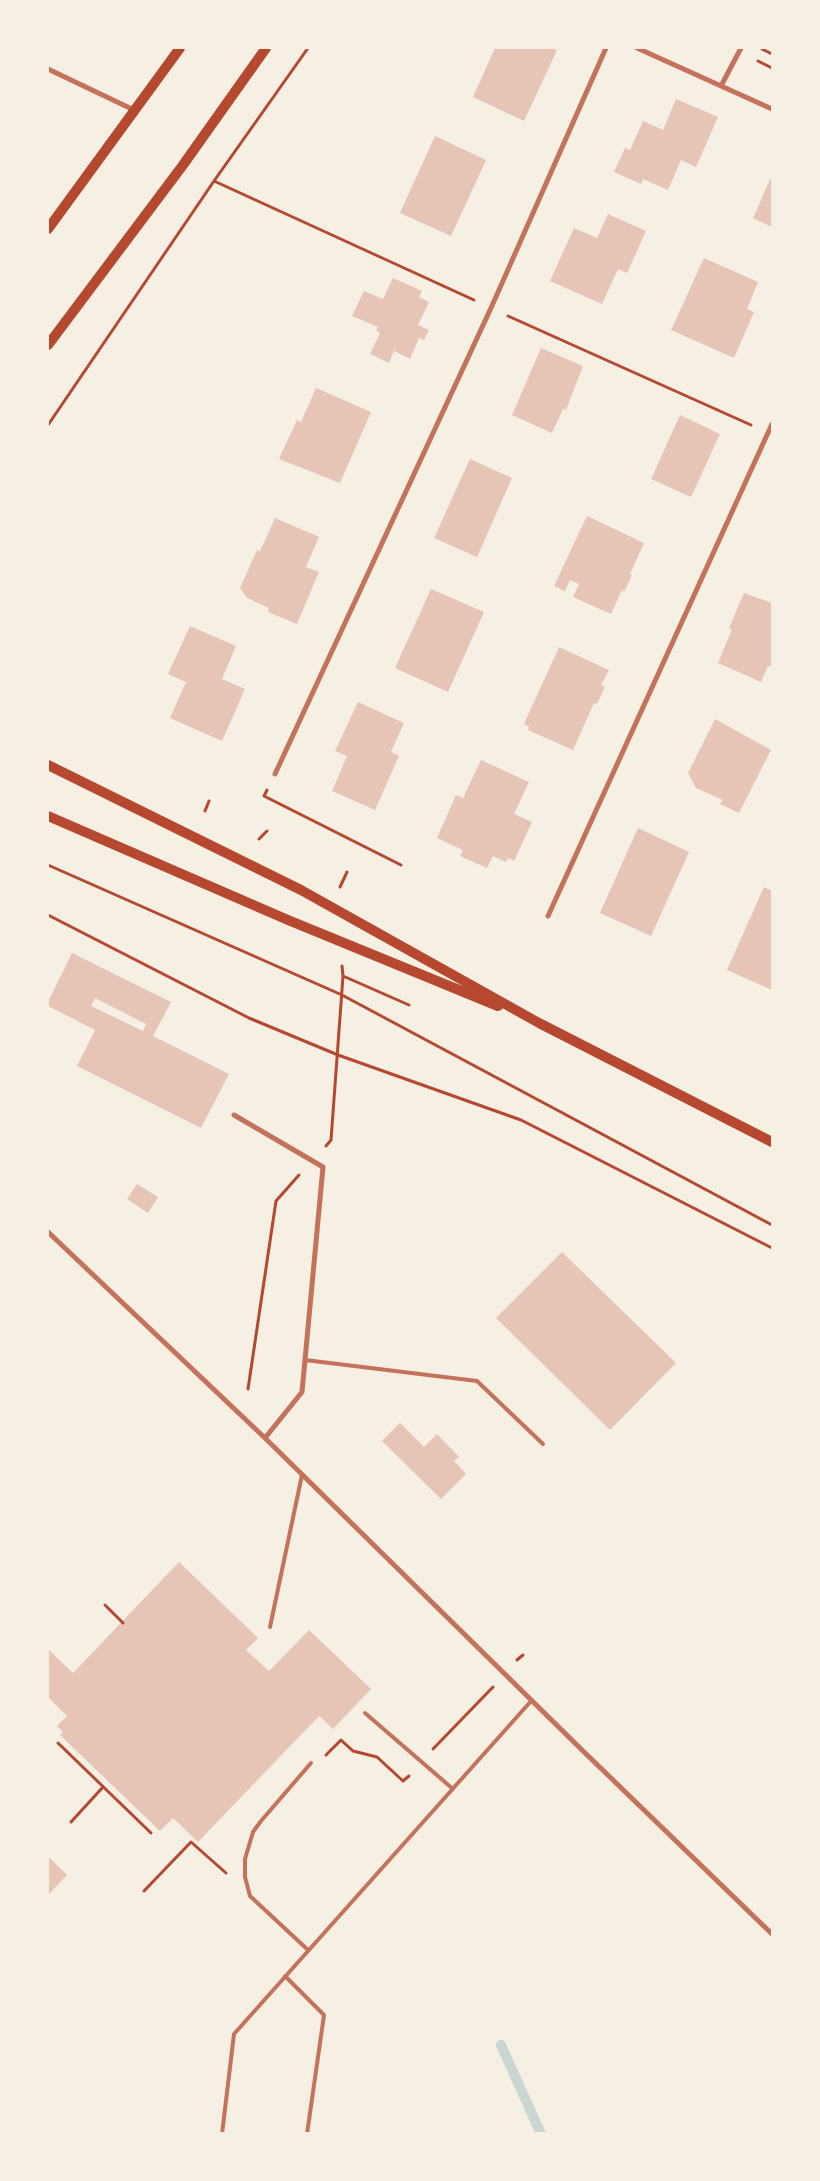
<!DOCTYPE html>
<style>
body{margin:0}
#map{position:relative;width:820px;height:2181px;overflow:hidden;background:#f6efe4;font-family:"Open Sans",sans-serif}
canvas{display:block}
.frame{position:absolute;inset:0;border:49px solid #f6efe4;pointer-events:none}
</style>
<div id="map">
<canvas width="820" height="2181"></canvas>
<div class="frame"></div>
</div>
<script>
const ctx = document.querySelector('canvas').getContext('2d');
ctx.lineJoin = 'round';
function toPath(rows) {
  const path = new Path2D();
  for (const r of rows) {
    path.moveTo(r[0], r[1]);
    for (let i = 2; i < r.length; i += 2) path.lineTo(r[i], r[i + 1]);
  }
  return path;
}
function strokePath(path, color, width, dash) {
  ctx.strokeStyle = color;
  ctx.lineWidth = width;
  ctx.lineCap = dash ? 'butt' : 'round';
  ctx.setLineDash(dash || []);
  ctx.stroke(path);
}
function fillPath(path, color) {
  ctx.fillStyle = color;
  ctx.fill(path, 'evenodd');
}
strokePath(toPath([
 [501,2045,541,2134]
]), '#c9d6d2', 10);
fillPath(toPath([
 [495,48,551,48,557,50,524,121,473,97],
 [676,99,718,117,696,167,681,160,668,190,643,179,641,184,614,172,625,148,630,150,643,121,663,130],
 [435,136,486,160,451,236,400,213],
 [772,175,772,227,753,218],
 [608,214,646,231,627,273,618,269,602,304,550,281,574,228,597,238],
 [704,258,758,282,747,309,754,312,734,358,671,330],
 [393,278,422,291,419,297,429,302,418,325,429,330,424,340,419,338,410,359,394,351,389,363,370,354,380,333,376,330,378,327,352,316,364,291,383,299],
 [541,348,583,366,566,410,563,409,552,433,512,415],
 [316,388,371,412,340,483,279,459,297,420,301,422],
 [680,415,720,434,691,497,651,479],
 [470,459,512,478,477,557,434,538],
 [587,516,644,543,630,574,632,575,624,592,622,590,611,614,573,597,579,584,570,580,565,591,554,586],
 [275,518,319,537,306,567,319,572,297,624,268,612,269,608,247,598,240,588,257,550,260,551],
 [431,589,484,612,448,692,395,668],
 [744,593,772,603,772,667,768,666,761,682,718,663,732,629,729,628],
 [190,626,236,646,222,679,245,689,222,741,170,718,186,682,168,674],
 [559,647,609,670,601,685,605,687,597,704,594,703,573,750,528,730,529,727,524,724],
 [358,702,404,723,391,752,399,756,375,810,332,791,347,756,335,751],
 [715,719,771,750,739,813,720,804,723,800,696,788,688,773],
 [481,760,529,782,514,814,532,822,514,861,508,858,506,862,493,856,487,868,460,856,463,850,437,838,456,795,463,798],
 [638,828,689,852,651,936,600,913],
 [764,887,772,891,772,990,727,970],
 [72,953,171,1002,153,1036,229,1074,201,1128,77,1066,95,1030,48,1006,48,1002],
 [95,998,146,1024,143,1031,91,1006],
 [137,1184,158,1197,148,1213,127,1199],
 [562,1252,676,1363,610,1430,496,1318],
 [400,1423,424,1447,437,1434,459,1457,454,1461,466,1474,441,1499,382,1441],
 [179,1562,258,1638,246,1650,269,1671,309,1630,371,1689,333,1729,319,1716,198,1842,173,1818,160,1831,60,1735,63,1732,57,1726,67,1716,48,1697,48,1649,73,1673],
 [48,1856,67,1875,48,1895]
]), '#e6c5b7');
strokePath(toPath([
 [762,49,772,54],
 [758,61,772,68],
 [214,181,474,300],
 [508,316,751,425],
 [48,425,214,181,308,48],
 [267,790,264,796,401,865],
 [205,811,209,801],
 [259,839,267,831],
 [48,865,342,995,772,1225],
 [340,887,347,872],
 [48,915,249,1018,338,1055,521,1120,772,1248],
 [343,976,409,1005],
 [326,1146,331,1140,343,976,342,966],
 [248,1389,276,1201,299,1175],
 [105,1605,123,1623],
 [517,1660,523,1655],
 [58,1743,151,1833],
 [433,1749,493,1687],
 [326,1755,341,1740,353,1751,377,1757,403,1781,409,1776],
 [71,1822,103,1787],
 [144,1891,191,1842,226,1873]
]), '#b5482f', 3);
strokePath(toPath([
 [305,1360,477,1381,543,1444],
 [270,1627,302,1475],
 [365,1713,453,1789],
 [308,1950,250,1896,245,1877,245,1859,253,1832,261,1821,311,1763],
 [285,1976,324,2015,307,2134],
 [222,2134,234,2034,532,1700]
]), '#c5725c', 4);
strokePath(toPath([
 [637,48,772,109],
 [48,69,134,110],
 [721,86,741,48],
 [275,774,491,308,606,48],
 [548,916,772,424],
 [234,1115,323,1167,302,1392,265,1438],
 [48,1232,265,1438,582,1750,772,1934]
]), '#c5725c', 5);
strokePath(toPath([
 [48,229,180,48],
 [48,345,183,165,266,48],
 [48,765,301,890,539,1023,772,1142],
 [48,816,288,920,498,1006]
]), '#b5482f', 10);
</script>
